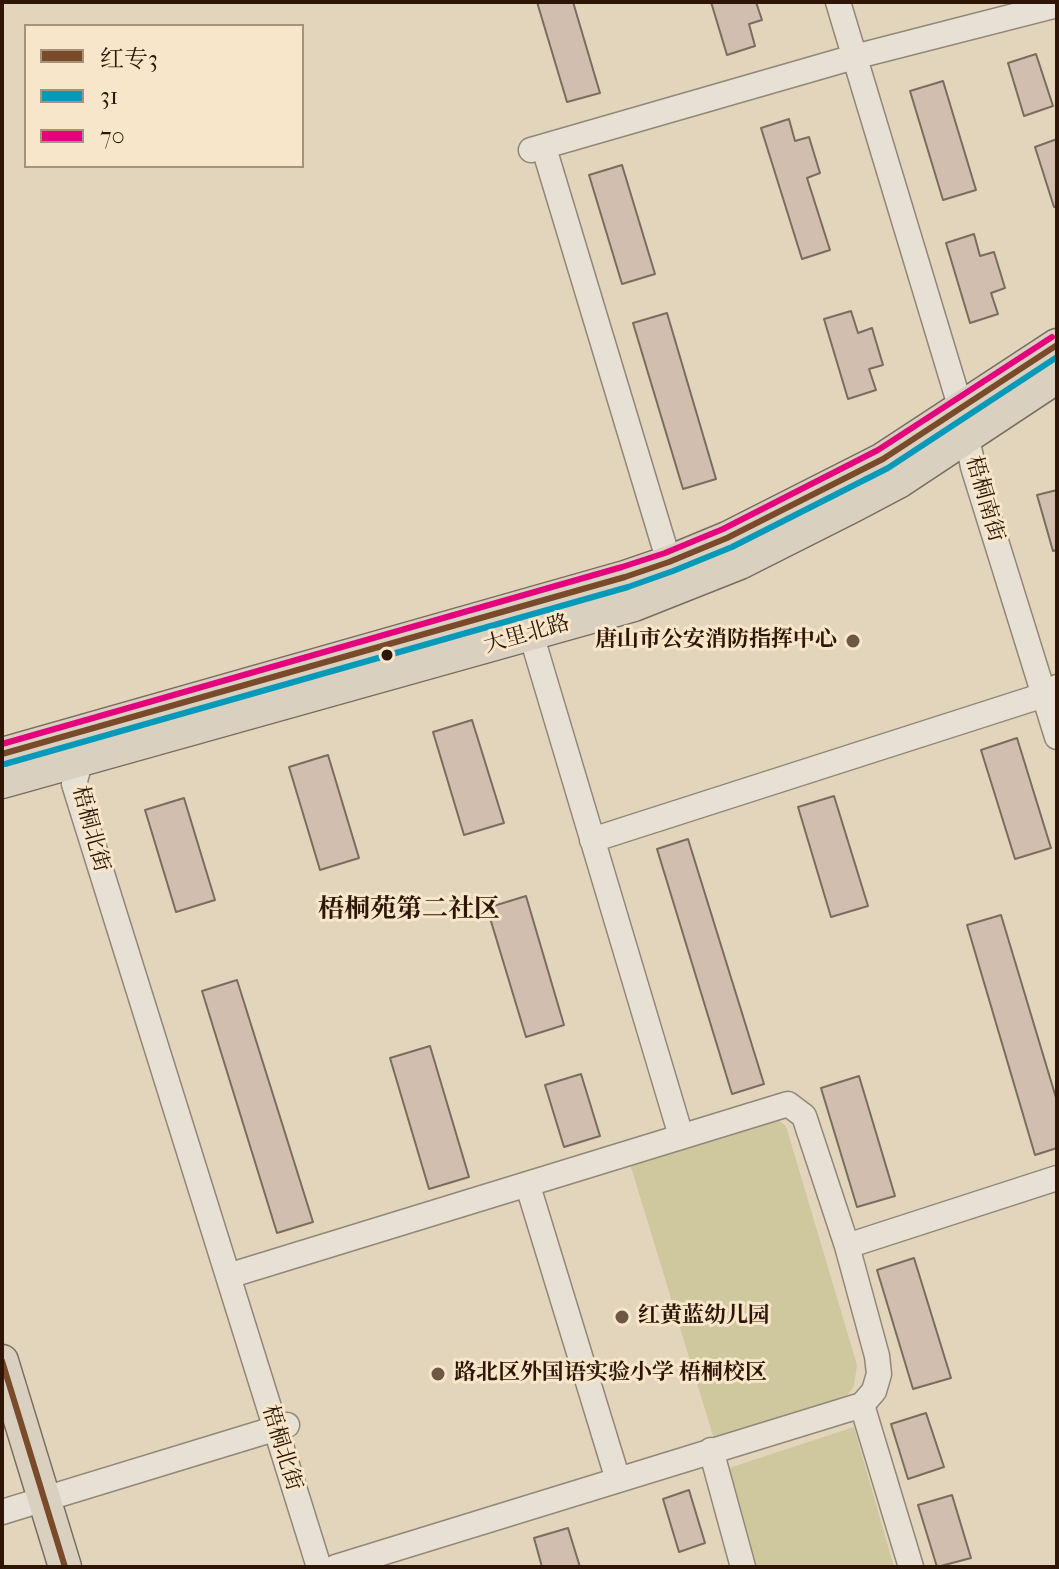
<!DOCTYPE html>
<meta charset="utf-8">
<style>
body{margin:0}
#map{position:relative;width:1059px;height:1569px;overflow:hidden;background:#e3d5bc;font-family:"IM FELL French Canon","Noto Serif SC",serif}
canvas{display:block}
.frame{position:absolute;inset:0;border:4px solid #2f1505;pointer-events:none}
.legend{position:absolute;left:24px;top:24px;width:280px;height:144px;box-sizing:border-box;background:#f7e6ca;border:2px solid #a7927b;margin:0;padding:10px 14px;list-style:none;font-size:24px;color:#2f1505}
.legend li{display:flex;align-items:center;gap:16px;height:40px}
.legend b{width:40px;border:2px solid #a7927b}
</style>
<div id="map">
<canvas width="1059" height="1569"></canvas>
<div class="frame"></div>
<ul class="legend">
<li><b style="height:10px;background:#7a4b2a"></b>红专3</li>
<li><b style="height:10px;background:#059aba"></b>31</li>
<li><b style="height:10px;background:#e5007d"></b>70</li>
</ul>
</div>
<script>
const ctx = document.querySelector('canvas').getContext('2d');
ctx.lineJoin = 'round';
function fillPath(path, color) {
  ctx.fillStyle = color;
  ctx.fill(path, 'evenodd');
}
function toPath(rows) {
  const path = new Path2D();
  for (const r of rows) {
    path.moveTo(r[0], r[1]);
    for (let i = 2; i < r.length; i += 2) path.lineTo(r[i], r[i + 1]);
  }
  return path;
}
function strokePath(path, color, width, dash) {
  ctx.strokeStyle = color;
  ctx.lineWidth = width;
  ctx.lineCap = dash ? 'butt' : 'round';
  ctx.setLineDash(dash || []);
  ctx.stroke(path);
}
function label(font, color, halo, rows, align = 'center') {
  ctx.font = font + ' "IM FELL French Canon","Noto Serif SC",serif';
  ctx.lineWidth = 6;
  ctx.setLineDash([]);
  ctx.textBaseline = 'middle';
  ctx.strokeStyle = halo;
  ctx.fillStyle = color;
  for (const [text, x, y, turn = 0] of rows) {
    ctx.save();
    ctx.translate(x, y);
    ctx.rotate((+turn || 0) * Math.PI / 180);
    ctx.textAlign = isNaN(turn) ? turn : align;
    if (halo) ctx.strokeText(text, 0, 0);
    ctx.fillText(text, 0, 0);
    ctx.restore();
  }
}
fillPath(toPath([
 [777,1119,786,1126,857,1365,854,1386,845,1399,714,1439,630,1164],
 [854,1427,894,1567,757,1567,729,1468]
]), '#cfc89f');
const building = toPath([
 [537,2,573,2,600,93,567,102,537,2],
 [711,2,756,2,762,20,749,24,755,46,727,55,711,2],
 [1036,54,1053,106,1024,116,1008,63,1036,54],
 [943,81,976,190,943,200,910,91,943,81],
 [789,119,795,141,809,137,820,173,807,178,830,250,802,259,761,128,789,119],
 [1057,139,1057,207,1054,207,1035,147,1057,139],
 [622,165,655,274,622,284,589,175,622,165],
 [974,234,980,256,994,252,1005,288,991,293,998,314,970,323,946,243,974,234],
 [851,311,858,333,872,328,883,365,869,369,876,390,848,399,824,319,851,311],
 [667,313,716,479,683,489,633,323,667,313],
 [1057,490,1057,550,1053,551,1037,495,1057,490],
 [472,720,504,823,464,835,433,732,472,720],
 [1017,738,1051,848,1015,859,981,750,1017,738],
 [328,755,359,858,320,870,289,767,328,755],
 [834,796,868,906,831,917,798,807,834,796],
 [184,798,215,900,176,912,145,810,184,798],
 [688,839,764,1084,732,1094,657,849,688,839],
 [526,896,564,1025,526,1037,487,908,526,896],
 [1001,915,1057,1101,1057,1148,1035,1155,967,925,1001,915],
 [237,980,313,1222,277,1233,202,991,237,980],
 [430,1046,469,1177,429,1189,390,1058,430,1046],
 [581,1074,600,1136,564,1147,545,1085,581,1074],
 [859,1076,895,1196,857,1207,821,1088,859,1076],
 [914,1258,951,1378,913,1389,877,1270,914,1258],
 [926,1413,944,1467,908,1479,891,1424,926,1413],
 [689,1490,705,1543,679,1552,663,1499,689,1490],
 [952,1495,971,1558,937,1567,918,1505,952,1495],
 [568,1528,580,1567,542,1567,534,1538,568,1528]
]);
fillPath(building, '#d1beaf');
strokePath(building, '#786d5f', 2);
const minor = toPath([
 [838,2,961,409],
 [544,148,669,562],
 [531,150,854,57,1057,5],
 [967,437,973,467,1057,737],
 [531,634,681,1136],
 [81,760,74,784,319,1567],
 [592,840,1044,695,1057,687],
 [528,1186,618,1480],
 [847,1246,1057,1178],
 [228,1276,788,1104,804,1116,847,1246,877,1356,879,1374,874,1391,862,1405,336,1567],
 [862,1405,911,1567],
 [711,1450,743,1567],
 [2,1512,287,1425]
]);
const major = toPath([
 [2,754,625,577,669,562,727,538,883,459,1057,345],
 [2,782,634,605,740,563,853,506,900,481,1057,377],
 [2,1361,65,1567]
]);
strokePath(minor, '#928777', 27);
strokePath(major, '#786d5f', 35);
strokePath(minor, '#e7e0d5', 24);
strokePath(major, '#dad0bf', 32);
strokePath(toPath([
 [2,754,625,577,669,562,727,538,883,459,1057,345],
 [2,1361,65,1567]
]), '#7a4b2a', 6);
strokePath(toPath([
 [5,764,628,587,673,571,732,547,888,468,1057,357]
]), '#059aba', 6);
strokePath(toPath([
 [2,744,622,567,665,553,723,529,878,450,1052,337]
]), '#e5007d', 6);
for (const [x, y, r, color] of [
 [853,641,8,"#6e5845"],
 [387,655,7,"#2f1505"],
 [622,1317,8,"#6e5845"],
 [438,1374,8,"#6e5845"]
]) {
  const dot = new Path2D();
  dot.arc(x, y, r, 0, 2 * Math.PI);
  ctx.fillStyle = color;
  ctx.fill(dot);
  strokePath(dot, '#f7e6ca', 3);
}
label('22px', '#2f1505', '#f7e6ca', [
 ["梧桐南街",984,499,74],
 ["大里北路",527,635,-16],
 ["梧桐北街",90,829,75],
 ["梧桐北街",281,1448,73]
]);
label('bold 22px', '#2f1505', '#f7e6ca', [
 ["唐山市公安消防指挥中心",837,641,"right"],
 ["红黄蓝幼儿园",638,1317],
 ["路北区外国语实验小学 梧桐校区",454,1374]
], 'left');
label('bold 26px', '#2f1505', '#f7e6ca', [
 ["梧桐苑第二社区",409,911]
]);
</script>
